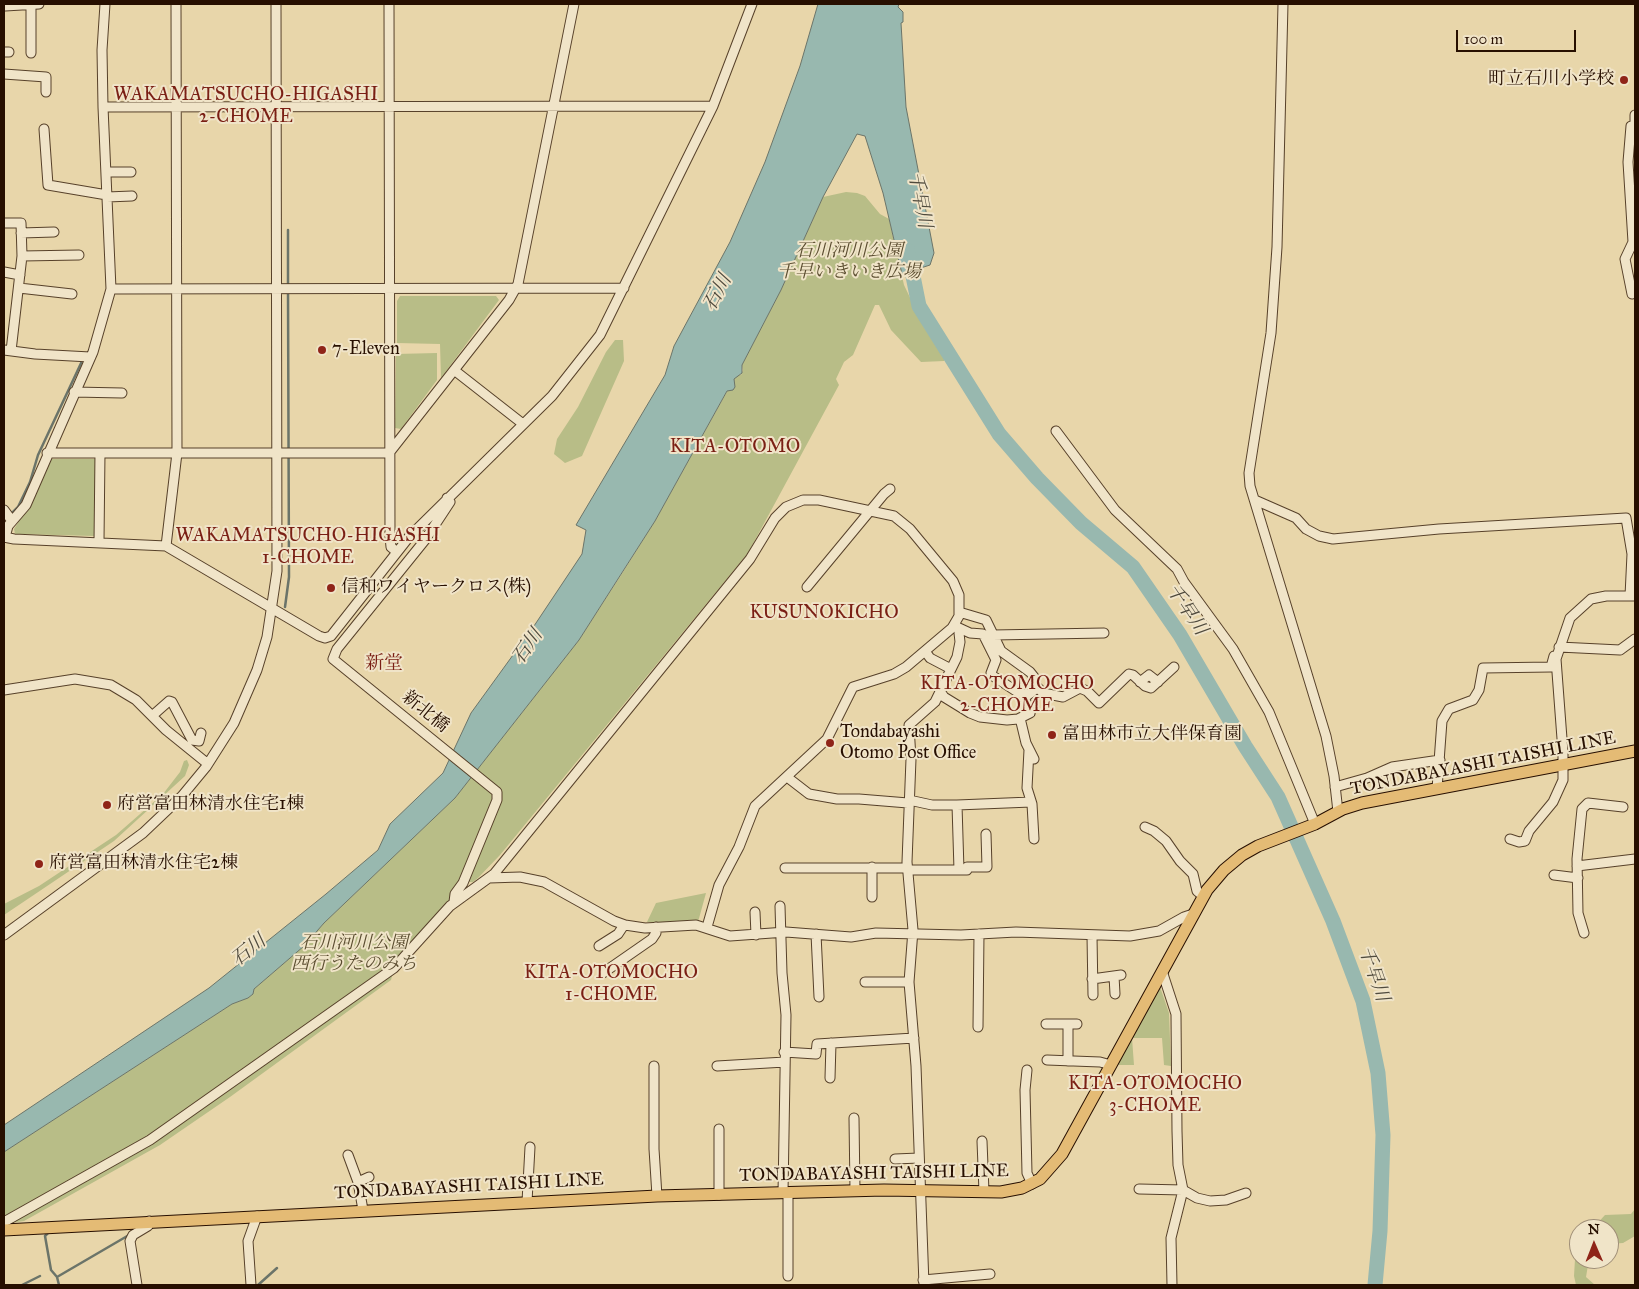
<!DOCTYPE html>
<meta charset="utf-8">
<style>
body{margin:0}
#map{position:relative;width:1639px;height:1289px;overflow:hidden;background:#e8d6aa;font-family:"IM FELL Great Primer",serif}
canvas{display:block}
.frame{position:absolute;inset:0;border:5px solid #270f00;pointer-events:none}
.north{position:absolute;left:1569px;top:1219px;width:50px;height:50px;box-sizing:border-box;background:#f0e4c8;border:1px solid #a08f78;border-radius:50%;rotate:359deg;font-size:14px;font-weight:700;line-height:20px;text-align:center;color:#270f00}
.north::after{content:'';display:block;margin:auto;width:18px;height:22px;background:#8f2418;clip-path:polygon(50% 0,100% 100%,50% 72%,0 100%)}
.scale{position:absolute;left:1456px;top:30px;width:120px;height:22px;box-sizing:border-box;border:2px solid #270f00;border-top:0;padding-left:6px;font-size:15px;line-height:18px;white-space:nowrap;color:#270f00;-webkit-text-stroke:4px #f0e4c8;paint-order:stroke}
</style>
<div id="map">
<canvas width="1639" height="1289"></canvas>
<div class="frame"></div>
<div class="north">N</div>
<div class="scale">100 m</div>
</div>
<script>
const ctx = document.querySelector('canvas').getContext('2d');
ctx.lineJoin = 'round';
function fillPath(path, color) {
  ctx.fillStyle = color;
  ctx.fill(path, 'evenodd');
}
function toPath(rows) {
  const path = new Path2D();
  for (const r of rows) {
    path.moveTo(r[0], r[1]);
    for (let i = 2; i < r.length; i += 2) path.lineTo(r[i], r[i + 1]);
  }
  return path;
}
function strokePath(path, color, width, dash) {
  ctx.strokeStyle = color;
  ctx.lineWidth = width;
  ctx.lineCap = dash ? 'butt' : 'round';
  ctx.setLineDash(dash || []);
  ctx.stroke(path);
}
function label(font, color, halo, rows, align = 'center') {
  ctx.font = font + ' "IM FELL Great Primer","Noto Serif JP",serif';
  ctx.lineWidth = 4;
  ctx.setLineDash([]);
  ctx.textBaseline = 'middle';
  ctx.strokeStyle = halo;
  ctx.fillStyle = color;
  for (const [text, x, y, turn = 0] of rows) {
    ctx.save();
    ctx.translate(x, y);
    ctx.rotate((+turn || 0) * Math.PI / 180);
    ctx.textAlign = isNaN(turn) ? turn : align;
    if (halo) ctx.strokeText(text, 0, 0);
    ctx.fillText(text, 0, 0);
    ctx.restore();
  }
}
fillPath(toPath([
 [846,192,857,193,865,196,880,214,889,219,904,285,924,327,945,359,944,361,921,362,891,330,879,305,875,305,853,355,844,362,836,379,839,385,748,553,500,855,478,878,473,882,467,882,455,894,394,968,391,980,230,1097,160,1145,33,1216,24,1221,4,1224,4,1152,232,1004,248,998,253,994,254,989,304,946,324,923,455,798,579,640,623,572,655,521,734,379,736,375,741,375,743,370,742,365,781,290,823,197],
 [400,296,496,296,499,300,441,378,440,344,397,343,397,301],
 [615,340,623,340,624,361,582,456,565,463,554,454,557,439,578,407,606,352],
 [437,353,437,380,401,429,395,428,396,354],
 [49,459,96,459,94,536,15,534,14,529,32,500],
 [187,760,189,765,185,776,114,841,4,915,4,904,39,886,116,835,163,794,180,772,184,761],
 [706,893,698,922,647,922,656,903],
 [1159,984,1169,1013,1171,1066,1164,1065,1162,1038,1132,1038,1134,1065,1115,1065],
 [1635,1209,1635,1236,1623,1243,1609,1244,1609,1229,1592,1229,1605,1215,1631,1214],
 [1579,1251,1579,1259,1589,1259,1586,1277,1595,1285,1576,1285,1574,1276,1575,1259]
]), '#b8bd87');
const water = toPath([
 [818,4,899,4,898,7,903,12,903,22,901,23,906,107,934,253,930,265,902,274,883,193,865,136,857,134,823,197,781,290,742,365,742,373,734,379,735,387,733,390,727,391,655,521,579,640,455,798,324,923,304,946,254,989,253,994,248,998,232,1004,4,1152,4,1125,209,988,326,894,378,850,390,824,443,773,471,713,534,626,582,554,586,530,576,525,665,375,674,346,730,242,765,162,800,66,818,4]
]);
fillPath(water, '#98b8af');
strokePath(water, '#6b7469', 1);
strokePath(toPath([
 [288,286,288,230],
 [10,515,18,507,30,482,38,455,83,359],
 [285,607,289,577,288,291],
 [49,1232,45,1236,51,1270,57,1277,59,1285],
 [57,1277,129,1235],
 [22,1285,40,1276],
 [258,1285,277,1268]
]), '#6b7469', 2.5);
strokePath(toPath([
 [908,251,919,306,999,434,1037,478,1081,523,1133,567,1180,635,1245,746,1278,797,1333,921,1363,1001,1378,1073,1383,1135,1380,1231,1375,1285]
]), '#98b8af', 15);
const minor = toPath([
 [389,4,390,536,391,547,397,552],
 [1283,4,1277,247,1271,333,1249,473,1250,486,1326,736,1334,776,1338,812],
 [5,6,39,4],
 [4,52,9,52],
 [31,53,31,4],
 [4,74,46,77,46,92],
 [103,107,713,106],
 [1635,125,1635,115],
 [44,129,48,185,107,195],
 [106,172,131,172],
 [107,197,132,196],
 [4,223,21,223,22,256,11,351],
 [21,233,54,232],
 [22,256,79,255],
 [4,272,20,275],
 [19,288,72,294],
 [111,289,624,288],
 [1632,294,1625,259,1633,242,1628,162,1631,126,1635,125],
 [4,350,35,354,90,357],
 [454,370,523,424],
 [74,392,122,393],
 [1056,431,1115,510,1177,569,1184,582,1233,649,1269,712,1315,824],
 [47,453,389,453,509,300,518,284,574,4],
 [447,498,450,502,425,540,337,649,333,659,497,792,497,800,463,883,455,894,454,902],
 [1255,500,1296,518,1306,529,1319,536,1333,539,1439,529,1626,518,1632,554,1630,596],
 [4,510,12,521],
 [4,537,14,539,166,546,319,636,325,638,331,636,409,537,552,396,600,335,713,106,752,4],
 [5,537,8,526,26,505,93,352,111,289,103,107,102,50,105,4],
 [99,541,100,453],
 [166,546,177,453,176,4],
 [807,587,884,494,890,489],
 [959,612,986,620,1001,651,1030,672,1034,677,1036,686,1043,693,1063,697,1080,688,1087,691,1099,703,1129,674,1133,675,1145,686,1151,688,1174,667],
 [957,627,970,633,983,634,996,660,991,673,993,676,1019,693,1028,695,1037,688],
 [993,635,1104,633],
 [1559,647,1620,650,1635,639],
 [925,651,930,658,951,669],
 [1140,682,1149,675,1158,682],
 [4,690,75,679,111,685,136,700,166,730,208,764],
 [940,691,944,697,970,713,980,717,1007,720,1018,719,1030,713,1023,694],
 [152,716,169,701,172,702,192,740,199,741,201,733],
 [1020,718,1026,743,1034,759],
 [1029,750,1027,788,1032,804,1034,839],
 [787,777,809,794,837,799,859,799,908,803],
 [1335,787,1367,778,1392,767,1440,760],
 [1437,789,1442,721,1449,709,1473,700,1479,690,1483,668,1551,667,1554,656],
 [909,800,932,805,957,805],
 [1145,827,1154,831,1166,841,1180,861,1193,874,1197,891,1203,896],
 [1510,839,1519,842,1525,841,1529,831,1553,802,1563,780,1563,752,1556,659,1570,618,1591,599,1606,596,1634,596],
 [1577,866,1635,859],
 [785,868,907,868],
 [907,870,967,870,967,867,987,867,986,834],
 [959,870,957,805,1031,802],
 [1554,875,1578,878],
 [489,878,520,877,544,882,614,921,625,925,645,928,696,925,730,936,786,932,851,937,876,933,961,935,1016,932,1130,936,1159,931,1184,917,1193,914],
 [872,897,872,867],
 [780,906,782,973,786,1015,783,1193],
 [755,912,756,935],
 [1584,933,1578,913,1577,859,1582,809,1588,803,1623,807],
 [816,934,819,997],
 [4,935,143,833,182,796,206,767,234,723,257,670,267,637,277,571,276,4],
 [1092,936,1093,995],
 [599,946,618,934,624,925],
 [1162,971,1176,1014,1177,1131,1178,1165,1183,1190,1171,1238,1172,1285],
 [603,973,652,939,656,933,656,927],
 [1114,976,1115,994],
 [1092,979,1121,975],
 [865,982,909,982],
 [1046,1024,1077,1024],
 [978,1027,979,934],
 [784,1052,816,1054,817,1044,914,1038],
 [1047,1060,1100,1062,1111,1065],
 [1068,1061,1068,1025],
 [654,1066,654,1149,657,1196],
 [717,1066,785,1062],
 [1027,1070,1025,1090,1027,1173,1032,1184],
 [830,1078,831,1043],
 [854,1118,855,1191],
 [982,1141,984,1192],
 [348,1155,358,1182,363,1210],
 [895,1159,919,1158],
 [358,1182,369,1177],
 [1139,1189,1183,1190,1197,1198,1210,1201,1226,1200,1246,1193],
 [719,1195,719,1129],
 [527,1202,530,1147],
 [4,1222,150,1140,394,968,450,906,494,874,750,559,775,518,786,507,803,500,819,500,894,516,910,529,953,581,959,595,959,616,952,628,906,667,894,674,853,687,827,739,755,806,739,847,719,885,707,927],
 [788,1276,788,1193],
 [923,1280,990,1274],
 [137,1285,130,1241,133,1235,148,1226,149,1221],
 [251,1285,248,1241,257,1216],
 [924,1285,916,1066,909,982,913,930,907,862,911,759,909,725,935,702,957,657,960,642,959,633,961,630]
]);
const major = toPath([
 [4,1230,657,1196,884,1190,1001,1192,1022,1188,1040,1179,1062,1154,1207,890,1224,870,1242,855,1258,846,1315,824,1343,809,1362,803,1635,751]
]);
strokePath(minor, '#57412a', 11);
strokePath(major, '#270f00', 13);
strokePath(minor, '#f0e4c8', 9);
strokePath(major, '#e4bb75', 11);
for (const [x, y, r, color] of [
 [1624,80,5,"#8f2418"],
 [322,350,5,"#8f2418"],
 [331,588,5,"#8f2418"],
 [1052,735,5,"#8f2418"],
 [830,743,5,"#8f2418"],
 [107,805,5,"#8f2418"],
 [39,864,5,"#8f2418"]
]) {
  const dot = new Path2D();
  dot.arc(x, y, r, 0, 2 * Math.PI);
  ctx.fillStyle = color;
  ctx.fill(dot);
  strokePath(dot, '#f0e4c8', 2);
}
label('18px', '#270f00', '#f0e4c8', [
 ["町立石川小学校",1614,80,"right"],
 ["7-Eleven",332,350],
 ["信和ワイヤークロス(株)",341,588],
 ["Tondabayashi",840,733],
 ["Otomo Post Office",840,754],
 ["富田林市立大伴保育園",1062,735],
 ["府営富田林清水住宅1棟",117,805],
 ["府営富田林清水住宅2棟",49,864]
], 'left');
label('italic 18px', '#5a4c2f', '#f0e4c8', [
 ["石川河川公園",849,252],
 ["千早いきいき広場",849,273],
 ["石川河川公園",354,944],
 ["西行うたのみち",354,965]
]);
label('18px', '#270f00', '#f0e4c8', [
 ["新北橋",425,712,39],
 ["TONDABAYASHI TAISHI LINE",1483,764,-11],
 ["TONDABAYASHI TAISHI LINE",874,1174,-1],
 ["TONDABAYASHI TAISHI LINE",469,1187,-3]
]);
label('19px', '#7a1f14', '#f0e4c8', [
 ["WAKAMATSUCHO-HIGASHI",246,95],
 ["2-CHOME",246,117],
 ["KITA-OTOMO",735,447],
 ["WAKAMATSUCHO-HIGASHI",308,536],
 ["1-CHOME",308,558],
 ["KUSUNOKICHO",824,613],
 ["新堂",384,664],
 ["KITA-OTOMOCHO",1007,684],
 ["2-CHOME",1007,706],
 ["KITA-OTOMOCHO",611,973],
 ["1-CHOME",611,995],
 ["KITA-OTOMOCHO",1155,1084],
 ["3-CHOME",1155,1106]
]);
label('italic 19px', '#4f4a3d', '#f0e4c8', [
 ["千早川",919,200,79],
 ["石川",718,293,-62],
 ["千早川",1186,610,56],
 ["石川",528,647,-55],
 ["石川",249,951,-39],
 ["千早川",1373,974,71]
]);
</script>
